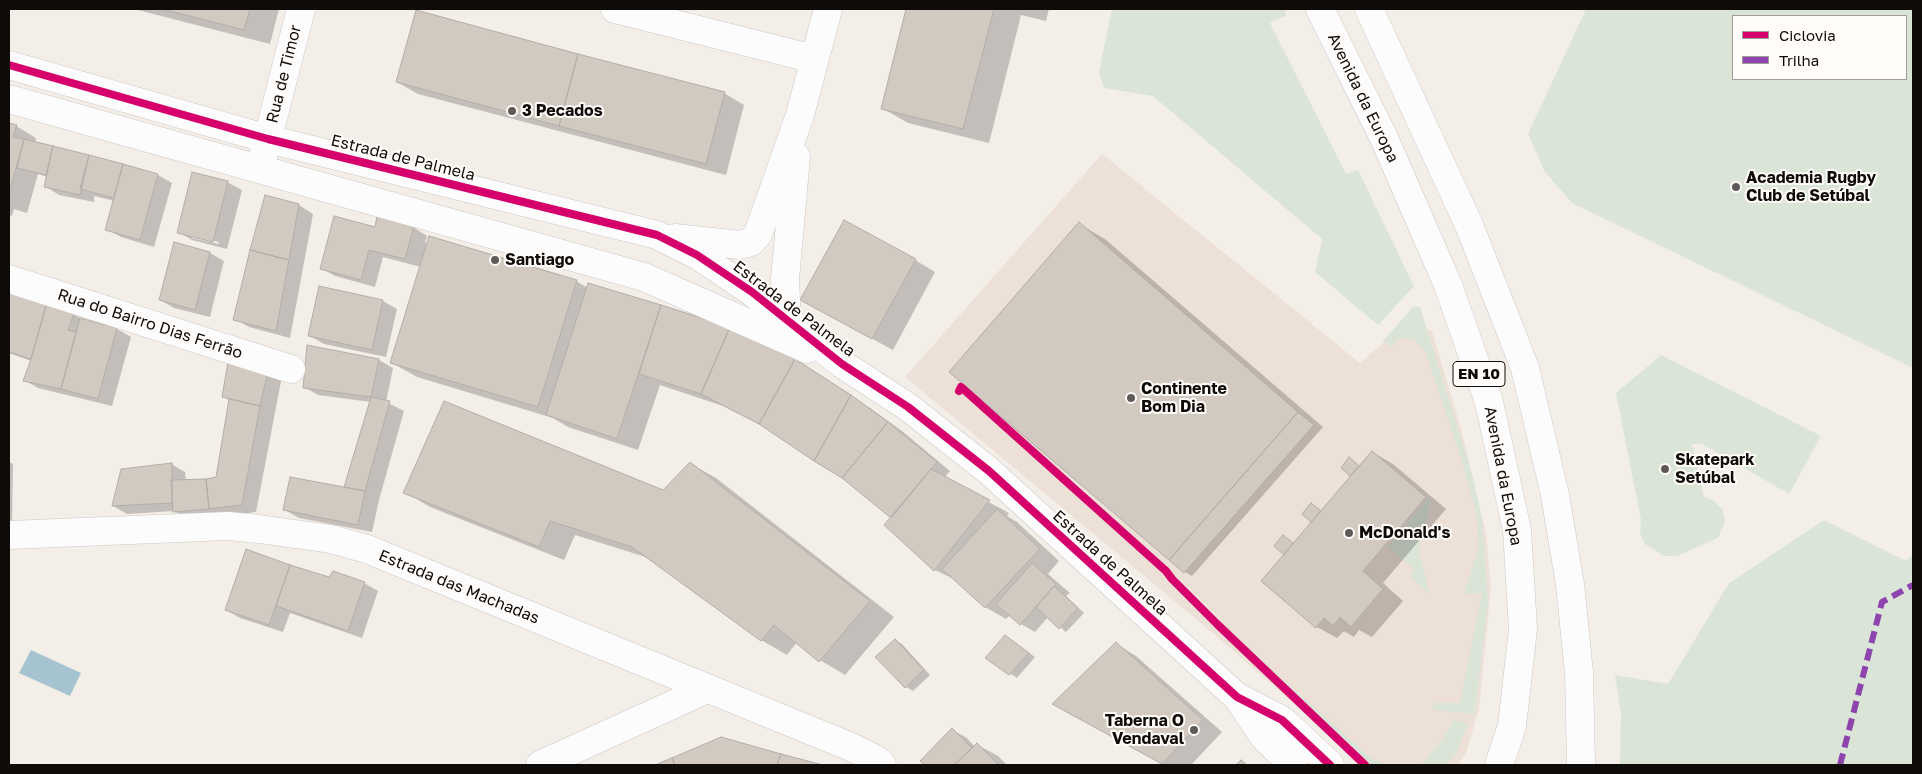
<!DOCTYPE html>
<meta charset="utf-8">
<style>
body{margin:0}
#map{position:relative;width:1922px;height:774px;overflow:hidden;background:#f4eee9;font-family:"Golos Text",sans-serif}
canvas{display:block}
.frame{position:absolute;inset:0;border:10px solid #0f0b08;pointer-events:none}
.legend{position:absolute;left:1732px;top:15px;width:175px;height:65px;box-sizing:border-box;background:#fffcfa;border:1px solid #9f9c99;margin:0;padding:6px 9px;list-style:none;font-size:15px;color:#0f0b08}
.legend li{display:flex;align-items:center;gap:10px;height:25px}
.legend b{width:25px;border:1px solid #9f9c99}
</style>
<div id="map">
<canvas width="1922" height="774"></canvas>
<div class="frame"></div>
<ul class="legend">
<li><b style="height:6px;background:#d6006c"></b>Ciclovia</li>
<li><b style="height:6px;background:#8e44ad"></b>Trilha</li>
</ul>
</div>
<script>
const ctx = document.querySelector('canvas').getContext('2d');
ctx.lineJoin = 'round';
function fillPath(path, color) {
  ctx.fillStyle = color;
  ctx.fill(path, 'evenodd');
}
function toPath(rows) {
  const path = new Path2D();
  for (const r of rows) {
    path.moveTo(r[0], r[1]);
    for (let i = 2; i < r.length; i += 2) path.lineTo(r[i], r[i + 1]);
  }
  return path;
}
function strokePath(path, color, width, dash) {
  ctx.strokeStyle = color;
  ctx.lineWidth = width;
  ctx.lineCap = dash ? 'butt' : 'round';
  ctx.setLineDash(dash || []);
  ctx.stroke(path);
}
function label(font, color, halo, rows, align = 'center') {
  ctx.font = font + ' "Golos Text",sans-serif';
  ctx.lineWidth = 4;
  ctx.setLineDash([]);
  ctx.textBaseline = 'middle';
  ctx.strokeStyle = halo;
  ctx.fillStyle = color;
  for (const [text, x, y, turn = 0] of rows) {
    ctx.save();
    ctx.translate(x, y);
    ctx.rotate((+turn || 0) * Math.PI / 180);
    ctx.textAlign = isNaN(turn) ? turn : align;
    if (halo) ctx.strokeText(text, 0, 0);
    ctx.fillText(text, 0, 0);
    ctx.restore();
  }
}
fillPath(toPath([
 [1102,154,1360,363,1407,322,1432,331,1462,432,1486,535,1491,587,1479,709,1466,753,1457,765,1365,765,1208,629,905,377]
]), '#ede0d6');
fillPath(toPath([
 [1112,9,1284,9,1287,15,1270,23,1346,174,1358,170,1414,286,1378,325,1315,272,1322,239,1153,96,1104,88,1099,72],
 [1586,9,1913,9,1913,368,1572,203,1545,172,1528,134],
 [1906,16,1906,79,1733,79,1733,16],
 [1413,307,1420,307,1472,474,1482,517,1488,601,1475,714,1432,710,1435,703,1460,703,1482,593,1464,594,1479,546,1477,516,1462,462,1425,351,1414,340,1400,338,1390,347,1383,341],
 [1661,355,1821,436,1789,494,1702,444,1692,444,1704,497,1713,500,1723,510,1725,521,1718,538,1677,556,1664,556,1645,544,1640,533,1641,520,1616,393],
 [1428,499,1430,500,1428,516,1420,534,1419,552,1430,594,1410,577,1414,569,1388,547],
 [1824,520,1906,561,1913,554,1913,765,1620,765,1621,713,1615,675,1668,684,1729,583],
 [1237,638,1370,757,1386,765,1370,765],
 [1453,720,1468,723,1457,752,1446,765,1420,765,1442,741]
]), '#dbe5d7');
fillPath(toPath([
 [31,650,81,673,70,696,19,673]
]), '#a5c4cf');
fillPath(toPath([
 [134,9,279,9,270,44],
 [907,9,1049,9,1046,21,1021,15,989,143,908,123,882,108],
 [397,82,724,93,744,105,726,175,418,94],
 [9,124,16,126,36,138,35,143,158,175,172,183,154,247,121,237,107,229,115,201,94,196,94,202,59,195,45,186,47,177,38,174,27,213,14,209,12,216,9,215],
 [227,182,242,190,227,249,192,240,178,232],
 [192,235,219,242,219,244,192,238],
 [266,196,299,205,313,214,290,338,249,327,235,319],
 [1079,224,1105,239,1323,427,1192,576,1185,572,951,372],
 [413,227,427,236,425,243,576,281,588,288,589,284,729,328,815,372,870,408,902,431,950,471,944,478,1009,513,1007,516,1017,522,1059,561,1048,574,1070,593,1066,596,1084,613,1066,632,1048,617,1035,632,1021,624,1010,615,1006,619,985,607,956,580,935,570,886,525,892,517,843,477,769,429,723,406,660,385,638,450,568,427,553,418,417,377,392,363,421,267,383,257,375,287,335,276,321,268,376,228],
 [175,244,210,253,224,261,210,317,174,308,160,300],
 [915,260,935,272,893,350,822,312],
 [9,293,74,314,83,320,117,329,131,337,112,406,38,388,24,380,31,361,9,353],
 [383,301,397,309,386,357,324,344,310,336],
 [230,357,282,376,256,512,224,516,217,512,181,515,174,511,127,514,113,506,171,464,185,472,186,481,217,478,230,400,223,397],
 [379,360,393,368,386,402,404,411,379,500,372,532,299,518,285,510,345,489,371,402,318,395,304,387],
 [1372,452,1393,464,1446,509,1383,583,1403,601,1372,637,1359,630,1354,637,1344,631,1337,638,1317,627,1285,554,1283,537,1294,544,1313,522,1303,514,1311,504,1322,511,1352,476,1349,459,1360,466],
 [9,462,13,464,12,525,9,525],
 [691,464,716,478,894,617,845,675,820,660,797,642,787,655,761,640,649,558,575,535,564,560,430,507,405,492,663,491],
 [246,551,330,579,364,583,378,591,362,638,290,613,283,632,240,618,226,610],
 [895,640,902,644,930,675,913,691,906,687,877,657],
 [1012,641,1035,657,1017,678,987,658],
 [1116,644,1136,656,1222,732,1191,765,1166,765,1074,715],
 [953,730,967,738,975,747,978,745,998,756,1007,765,926,765,922,761],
 [721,738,819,765,659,765]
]), '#0003');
const building = toPath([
 [162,9,250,9,244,30,162,9],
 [906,9,994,9,963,129,881,109,906,9],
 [416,10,578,54,559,126,396,82,416,10],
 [578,54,725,92,706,164,559,126,578,54],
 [9,123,17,125,13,137,24,139,9,194,9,123],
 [24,139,53,146,46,175,17,168,24,139],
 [53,146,89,155,80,195,44,187,53,146],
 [89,155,123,164,114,198,80,189,89,155],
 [123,164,158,174,140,240,105,230,123,164],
 [192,172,228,181,213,242,177,233,192,172],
 [265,195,299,204,289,260,250,250,265,195],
 [334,216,375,227,377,216,414,226,405,259,369,250,361,280,320,269,334,216],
 [844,220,916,259,872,339,800,300,844,220],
 [1079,222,1298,412,1169,560,949,372,1079,222],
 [429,236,577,280,538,407,390,363,429,236],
 [174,242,210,252,195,310,159,300,174,242],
 [250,250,289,260,276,331,233,320,250,250],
 [588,283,661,305,617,439,546,415,588,283],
 [319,286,383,300,372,350,308,336,319,286],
 [9,292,47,303,31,359,9,352,9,292],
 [46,305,74,313,68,330,76,332,61,389,23,381,31,359,46,305],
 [661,305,730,327,701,394,639,374,661,305],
 [80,318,117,328,98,399,61,389,80,318],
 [730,327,795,359,759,424,701,394,730,327],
 [307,345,379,359,371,397,303,388,307,345],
 [229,356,269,367,260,406,222,397,229,356],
 [795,359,851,395,814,461,759,424,795,359],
 [851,395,888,422,842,478,814,461,851,395],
 [371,397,390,401,365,491,344,487,371,397],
 [229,399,260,406,242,505,209,509,206,479,216,477,229,399],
 [444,401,663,490,690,462,870,601,819,662,774,625,761,641,632,547,550,521,539,547,403,493,444,401],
 [1298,412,1314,425,1184,573,1169,560,1298,412],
 [888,422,937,462,891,518,842,478,888,422],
 [1372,451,1426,497,1363,571,1383,589,1351,627,1340,617,1333,626,1324,618,1316,628,1261,581,1372,451],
 [1349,457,1359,466,1350,476,1341,468,1349,457],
 [172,463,172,503,112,506,121,469,172,463],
 [931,469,990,500,934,571,884,525,931,469],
 [290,477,365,491,358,525,283,510,290,477],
 [206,479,209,509,173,512,171,480,206,479],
 [1311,503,1321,511,1311,522,1302,514,1311,503],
 [997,509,1040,549,985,608,942,569,997,509],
 [1283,535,1293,543,1284,555,1274,546,1283,535],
 [246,549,290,565,269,625,225,610,246,549],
 [1032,563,1056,584,1020,625,996,604,1032,563],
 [290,565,329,577,333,571,365,582,348,631,276,606,290,565],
 [1054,586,1078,608,1059,629,1036,607,1054,586],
 [1005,635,1029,653,1009,675,985,658,1005,635],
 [895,639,924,670,905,688,875,657,895,639],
 [1116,642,1203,720,1162,764,1052,704,1116,642],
 [952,728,972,748,954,765,924,765,920,761,952,728],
 [721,737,781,754,777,765,675,765,672,758,721,737],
 [977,743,999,765,954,765,972,748,977,743],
 [781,754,823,765,777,765,781,754],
 [672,758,675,765,655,765,672,758],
 [1241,760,1247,765,1236,765,1241,760]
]);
fillPath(building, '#d2c9c1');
strokePath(building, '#b1ada9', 1);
const minor = toPath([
 [615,9,814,59],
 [9,65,268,139,657,235,697,255,752,292,842,364,908,407,989,471,1237,697,1282,720,1330,765],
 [9,99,644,277,807,349],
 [263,157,301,9],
 [675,238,740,245,751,242,758,234,800,115,828,9],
 [9,279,291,369],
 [787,320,785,279,796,157],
 [9,535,228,526,259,529,331,539,367,549,851,747,877,760,882,765],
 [1238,698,1264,737,1293,765],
 [540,765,707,689]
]);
const major = toPath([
 [1320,9,1384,138,1448,285,1489,402,1517,530,1523,629,1512,726,1499,765],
 [1369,9,1469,225,1525,368,1555,495,1570,584,1579,673,1581,765]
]);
strokePath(minor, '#ccc8c3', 29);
strokePath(major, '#ccc8c3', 29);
strokePath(minor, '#fdfcfc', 28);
strokePath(major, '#fdfcfc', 28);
strokePath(toPath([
 [1840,765,1882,602,1913,585]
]), '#8e44ad', 6, [12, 6]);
strokePath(toPath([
 [9,65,268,139,657,235,697,255,752,292,842,364,908,407,989,471,1237,697,1282,720,1330,765],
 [959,391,961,387,1166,571,1172,579,1217,624,1365,765]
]), '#d6006c', 8);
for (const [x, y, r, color] of [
 [512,111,5,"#5f5a57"],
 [1736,187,5,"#5f5a57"],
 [495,260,5,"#5f5a57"],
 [1131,398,5,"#5f5a57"],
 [1665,469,5,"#5f5a57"],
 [1349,533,5,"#5f5a57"],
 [1194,730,5,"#5f5a57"]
]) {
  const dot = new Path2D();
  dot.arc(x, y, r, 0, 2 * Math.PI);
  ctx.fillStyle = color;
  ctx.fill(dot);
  strokePath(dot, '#fffcfa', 2);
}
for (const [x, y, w] of [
 [1479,374,52]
]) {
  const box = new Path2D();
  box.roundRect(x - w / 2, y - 12.5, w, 25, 4);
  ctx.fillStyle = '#fffcfa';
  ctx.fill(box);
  strokePath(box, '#0f0b08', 1);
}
label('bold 15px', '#0f0b08', null, [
 ["EN 10",1479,374]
]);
label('16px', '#0f0b08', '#fffcfa', [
 ["Rua de Timor",284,74,-76],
 ["Avenida da Europa",1363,98,64],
 ["Estrada de Palmela",403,158,14],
 ["Estrada de Palmela",794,309,37],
 ["Rua do Bairro Dias Ferrão",150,324,18],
 ["Avenida da Europa",1503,476,79],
 ["Estrada de Palmela",1110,563,42],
 ["Estrada das Machadas",459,587,22]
]);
label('bold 16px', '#0f0b08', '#fffcfa', [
 ["3 Pecados",522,111],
 ["Academia Rugby",1746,178],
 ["Club de Setúbal",1746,196],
 ["Santiago",505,260],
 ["Continente",1141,389],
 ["Bom Dia",1141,407],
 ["Skatepark",1675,460],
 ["Setúbal",1675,478],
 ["McDonald's",1359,533],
 ["Taberna O",1184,721,"right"],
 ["Vendaval",1184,739,"right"]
], 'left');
</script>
